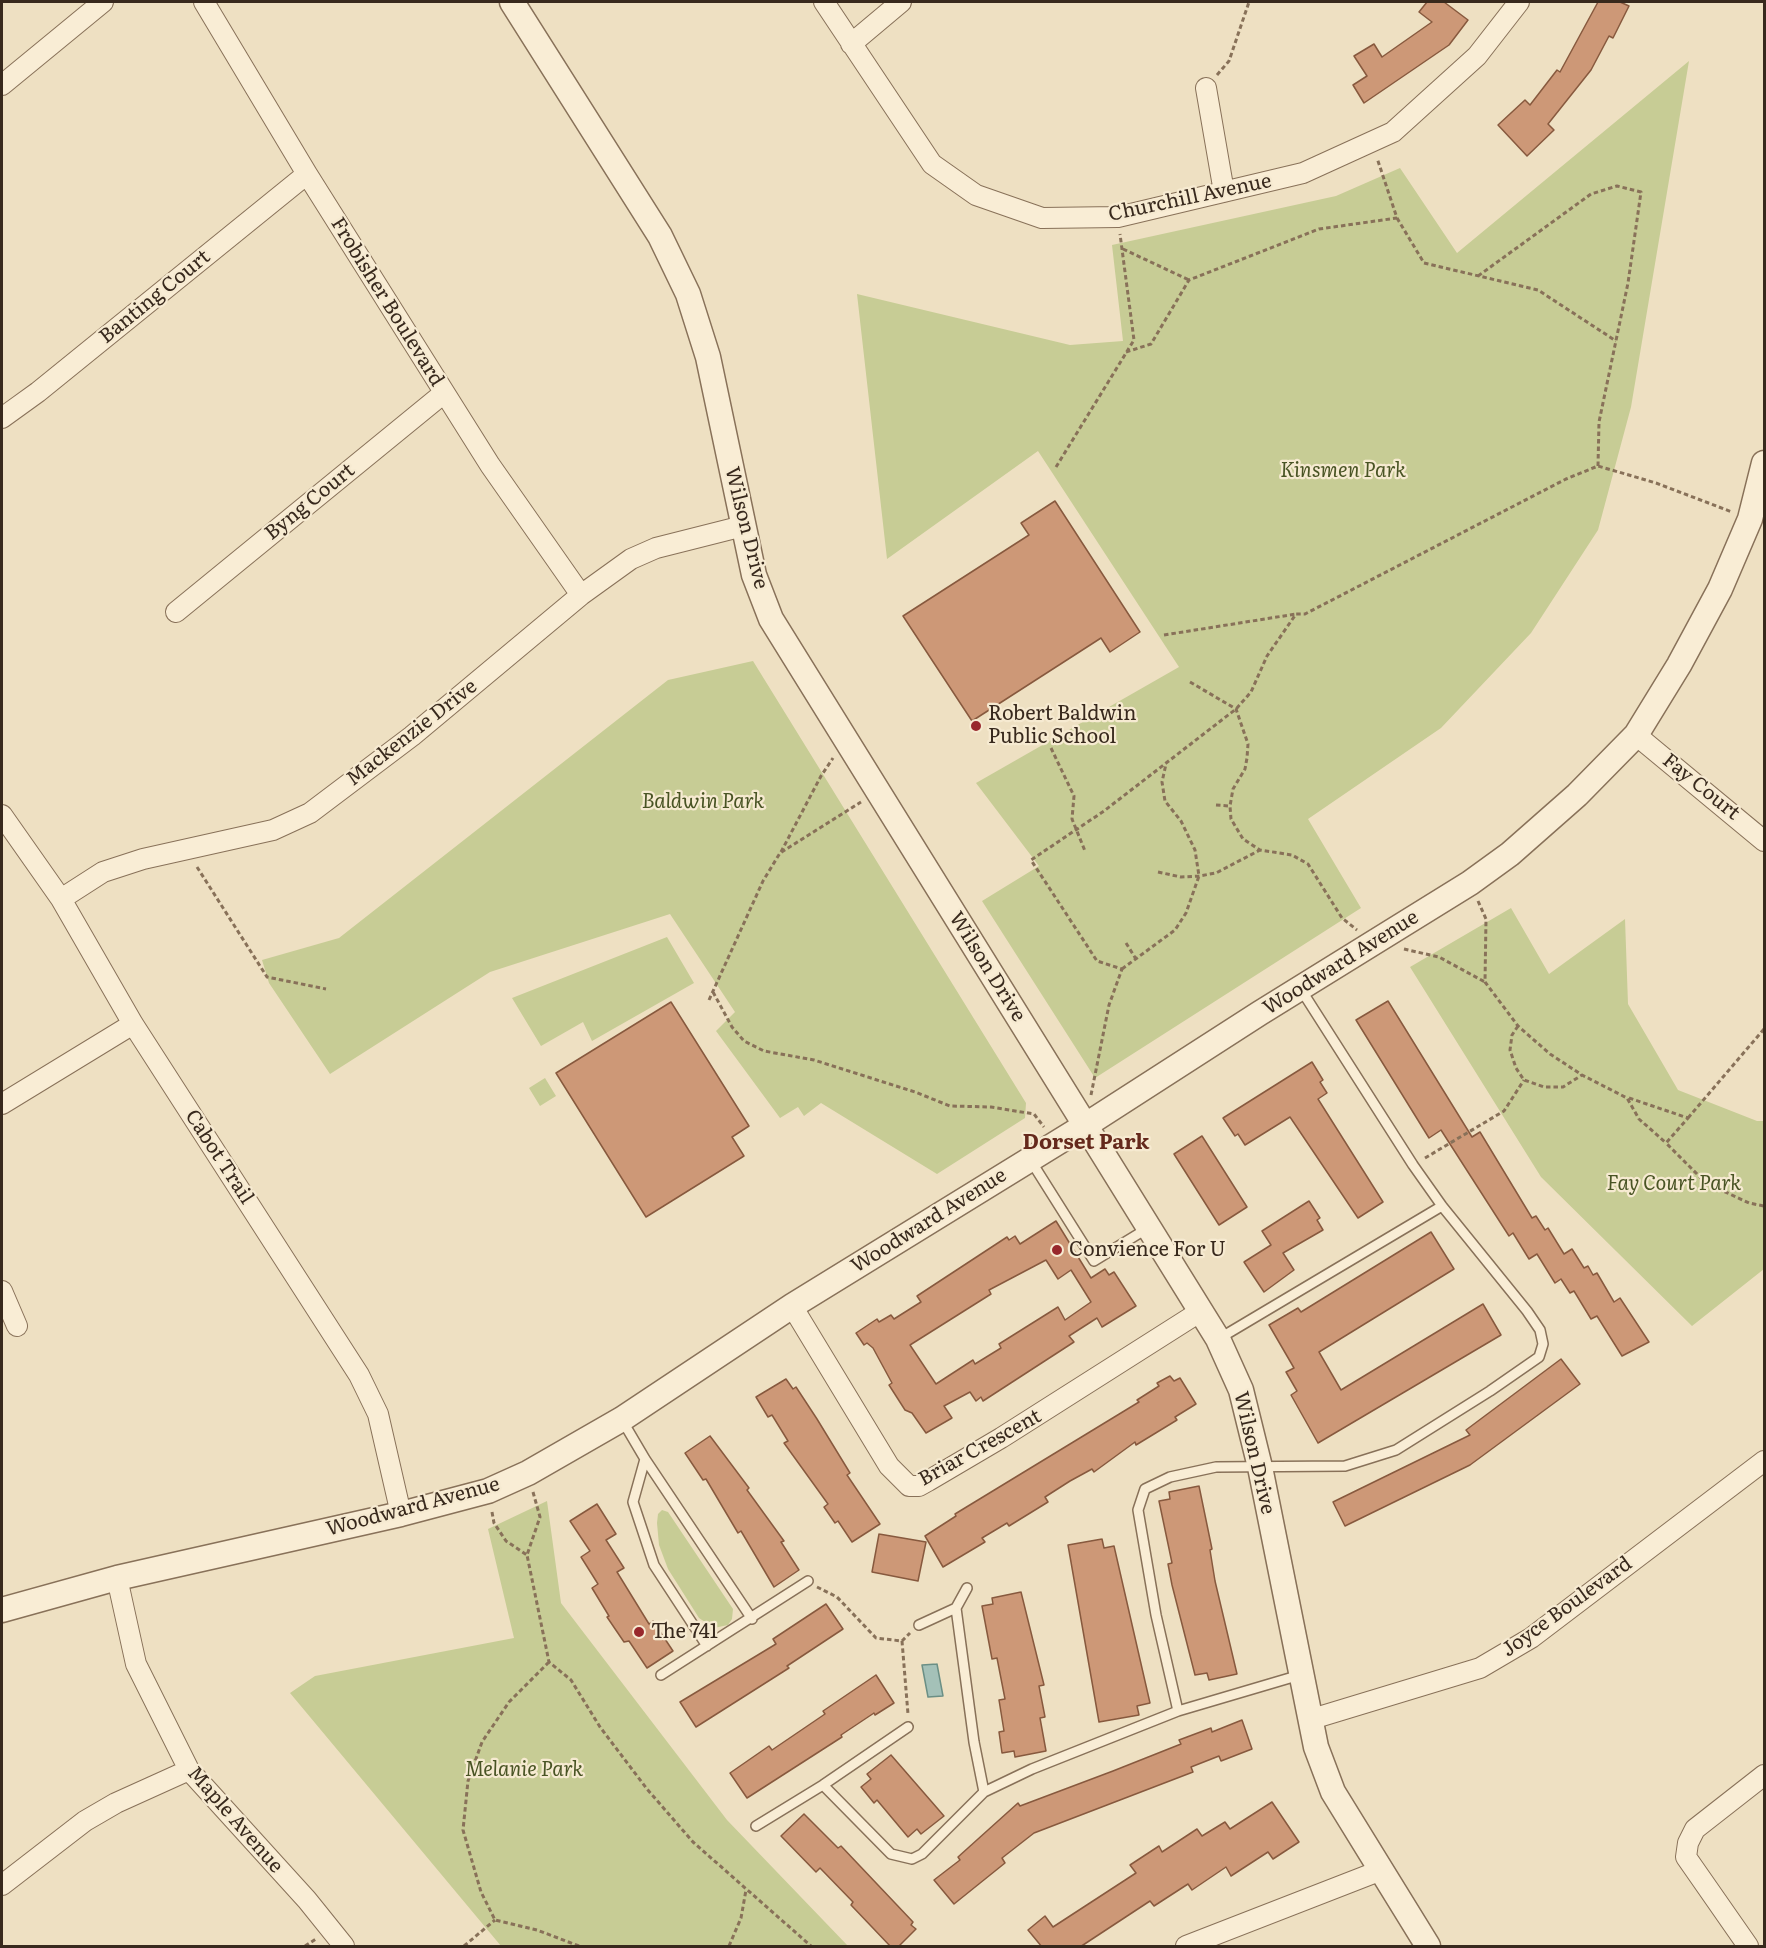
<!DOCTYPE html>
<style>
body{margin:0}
#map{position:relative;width:1766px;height:1948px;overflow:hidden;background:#eee0c2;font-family:Literata,serif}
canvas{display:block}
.frame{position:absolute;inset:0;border:3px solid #38291d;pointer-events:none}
</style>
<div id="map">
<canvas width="1766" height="1948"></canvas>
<div class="frame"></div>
</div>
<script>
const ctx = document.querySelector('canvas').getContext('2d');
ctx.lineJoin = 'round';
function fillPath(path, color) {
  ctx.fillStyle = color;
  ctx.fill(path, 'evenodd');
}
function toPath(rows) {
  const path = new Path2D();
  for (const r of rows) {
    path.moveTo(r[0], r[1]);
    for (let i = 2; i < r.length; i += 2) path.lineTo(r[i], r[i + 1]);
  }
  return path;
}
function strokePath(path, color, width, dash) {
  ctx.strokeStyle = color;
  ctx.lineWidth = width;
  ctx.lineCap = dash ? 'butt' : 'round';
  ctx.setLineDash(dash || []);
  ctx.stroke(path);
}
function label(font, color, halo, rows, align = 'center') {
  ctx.font = font + ' Literata,serif';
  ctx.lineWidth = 4.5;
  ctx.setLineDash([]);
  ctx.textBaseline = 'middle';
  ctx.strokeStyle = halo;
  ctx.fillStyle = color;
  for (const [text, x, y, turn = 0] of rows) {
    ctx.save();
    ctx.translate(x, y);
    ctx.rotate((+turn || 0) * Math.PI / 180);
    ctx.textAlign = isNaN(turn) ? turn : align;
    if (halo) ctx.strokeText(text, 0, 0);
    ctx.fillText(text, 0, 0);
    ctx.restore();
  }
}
fillPath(toPath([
 [1689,61,1631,407,1598,530,1531,633,1441,728,1308,819,1361,908,1095,1078,982,901,1039,866,976,783,1179,667,1038,451,887,559,857,294,1070,345,1123,341,1112,245,1336,196,1400,168,1457,253],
 [753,661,1026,1103,1025,1118,937,1174,821,1103,804,1116,798,1107,780,1118,716,1031,735,1012,670,914,490,972,330,1074,269,983,262,960,339,938,668,680],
 [1511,908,1549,974,1625,919,1628,1004,1678,1090,1757,1121,1764,1121,1764,1269,1692,1326,1541,1177,1410,967],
 [667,937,694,983,592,1041,583,1022,541,1046,512,998],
 [545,1078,556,1096,540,1106,529,1088],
 [547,1501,561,1603,727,1820,848,1946,501,1946,290,1693,315,1676,514,1638,488,1529],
 [662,1510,668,1512,733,1609,732,1619,728,1625,714,1628,699,1618,668,1569,659,1545,657,1523,658,1514]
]), '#c7cc95');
const water = toPath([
 [937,1664,943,1696,928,1697,922,1665,937,1664]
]);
fillPath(water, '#a4c1b8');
strokePath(water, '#6b8f85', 1.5);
const building = toPath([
 [1427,2,1444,2,1468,20,1449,45,1364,103,1353,85,1367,76,1354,56,1374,44,1382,57,1432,22,1419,12,1427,2],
 [1598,2,1620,2,1629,6,1613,38,1609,36,1591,70,1548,124,1554,130,1527,156,1498,125,1525,100,1530,105,1557,70,1560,72,1598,2],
 [1055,501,1140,632,1110,652,1101,638,972,721,903,616,1029,535,1021,523,1055,501],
 [1388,1001,1472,1137,1480,1132,1532,1218,1536,1216,1545,1230,1548,1228,1564,1254,1572,1249,1584,1268,1588,1266,1593,1275,1597,1273,1614,1302,1620,1298,1649,1342,1622,1356,1597,1316,1591,1319,1574,1291,1570,1293,1561,1279,1555,1283,1537,1254,1529,1259,1513,1233,1509,1236,1441,1130,1429,1138,1356,1020,1388,1001],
 [671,1002,749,1126,732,1137,744,1156,646,1217,556,1073,671,1002],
 [1312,1062,1323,1080,1320,1082,1327,1093,1318,1099,1383,1202,1358,1218,1290,1117,1245,1145,1238,1134,1235,1136,1223,1118,1312,1062],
 [1202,1136,1247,1207,1219,1225,1174,1154,1202,1136],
 [1309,1201,1320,1218,1317,1220,1323,1230,1283,1253,1294,1270,1264,1292,1244,1262,1271,1245,1262,1231,1309,1201],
 [1056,1221,1091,1278,1105,1269,1109,1275,1114,1272,1136,1306,1102,1327,1097,1318,1069,1336,1074,1342,983,1401,981,1397,976,1401,970,1392,944,1406,952,1418,926,1433,912,1413,905,1410,889,1385,892,1383,873,1348,867,1343,864,1345,856,1333,877,1319,879,1322,891,1315,894,1319,921,1302,917,1296,1007,1237,1009,1240,1015,1236,1020,1244,1056,1221],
 [1046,1260,1058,1279,1071,1270,1091,1302,1065,1320,1058,1307,999,1344,1001,1348,975,1364,973,1360,936,1384,910,1345,991,1294,989,1290,1046,1260],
 [1431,1232,1454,1269,1319,1352,1341,1390,1483,1304,1501,1335,1318,1443,1291,1395,1297,1391,1286,1372,1294,1368,1269,1325,1298,1308,1301,1312,1431,1232],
 [1561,1359,1580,1384,1470,1465,1345,1526,1333,1502,1470,1435,1466,1430,1561,1359],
 [1170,1376,1174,1381,1180,1378,1196,1404,1175,1417,1177,1420,1136,1445,1135,1442,1094,1472,1092,1469,1070,1481,1045,1497,1048,1502,1009,1526,1007,1523,982,1538,985,1542,943,1567,925,1536,956,1516,955,1514,1139,1402,1137,1400,1159,1386,1157,1383,1170,1376],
 [786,1379,793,1389,796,1387,817,1419,850,1473,847,1475,880,1524,852,1542,838,1521,835,1523,824,1507,828,1504,784,1443,788,1441,772,1415,768,1417,756,1397,786,1379],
 [710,1436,749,1488,747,1490,784,1541,781,1542,799,1570,774,1587,741,1531,738,1533,706,1479,703,1480,685,1453,710,1436],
 [1199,1486,1212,1549,1210,1550,1215,1581,1237,1674,1209,1680,1207,1673,1195,1675,1172,1585,1168,1564,1172,1563,1159,1501,1170,1499,1169,1492,1199,1486],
 [597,1504,616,1534,606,1540,624,1568,617,1572,649,1624,653,1621,673,1651,647,1668,629,1641,624,1642,607,1617,609,1616,592,1588,598,1584,581,1557,590,1551,570,1521,597,1504],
 [879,1534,926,1542,918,1581,872,1572,879,1534],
 [1102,1539,1104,1548,1114,1546,1150,1703,1137,1706,1139,1715,1099,1722,1068,1545,1102,1539],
 [1021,1592,1044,1685,1039,1686,1045,1717,1040,1718,1046,1751,1015,1757,1014,1751,1002,1753,999,1732,1004,1731,999,1700,1005,1699,997,1658,992,1659,982,1606,993,1604,992,1598,1021,1592],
 [826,1604,843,1629,787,1666,789,1668,696,1727,680,1702,776,1644,773,1639,826,1604],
 [876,1675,894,1703,875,1715,874,1713,841,1735,842,1737,747,1798,730,1773,769,1746,772,1750,825,1714,823,1711,876,1675],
 [1242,1720,1252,1749,1221,1761,1219,1756,1191,1767,1193,1772,1034,1833,1002,1858,1005,1863,954,1904,934,1880,960,1860,958,1857,1018,1803,1020,1806,1113,1771,1181,1744,1179,1740,1211,1728,1212,1732,1242,1720],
 [891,1755,944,1816,921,1834,917,1829,908,1837,877,1800,874,1803,861,1787,871,1779,867,1774,891,1755],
 [1272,1802,1299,1842,1273,1859,1268,1852,1231,1876,1226,1867,1192,1890,1188,1884,1154,1906,1150,1901,1080,1947,1042,1947,1028,1930,1045,1916,1053,1927,1136,1873,1130,1865,1159,1846,1162,1852,1197,1829,1202,1836,1225,1822,1230,1829,1272,1802],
 [804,1814,838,1848,841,1846,913,1922,911,1925,916,1929,898,1947,891,1947,851,1905,853,1902,820,1868,816,1872,781,1836,804,1814]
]);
fillPath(building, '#cd9877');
strokePath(building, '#87593e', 1.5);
const service = toPath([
 [1031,1161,1094,1261,1148,1228],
 [1220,1338,1442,1206],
 [622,1420,645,1459,752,1619],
 [645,1459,633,1502,654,1565,707,1646],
 [956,1608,974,1742,984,1792],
 [919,1625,956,1608,967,1588],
 [661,1675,808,1581],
 [1178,1711,1156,1615,1138,1510,1145,1489,1170,1477,1216,1467,1345,1466,1396,1450,1490,1391,1539,1357,1543,1344,1540,1330,1527,1311,1442,1206,1413,1165,1300,988],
 [823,1785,891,1854,912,1859,922,1854,984,1792,1032,1769,1178,1711,1300,1675],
 [756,1826,823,1785,908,1727]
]);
const minor = toPath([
 [204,2,307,174,490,465,581,595],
 [824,2,932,164,976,195,1042,218,1118,217,1303,173,1371,142,1393,132,1477,56,1519,2],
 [851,44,901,2],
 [2,85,103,2],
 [1206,88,1224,192],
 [2,418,38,392,307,174],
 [176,612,444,393],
 [1636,735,1764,841],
 [2,815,61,899,133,1024,359,1375,378,1414,401,1514],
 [61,899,103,872,143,859,273,830,310,813,412,736,581,595,631,559,656,548,743,526],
 [2,1104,133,1024],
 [2,1291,17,1326],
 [792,1306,889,1466,909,1486,919,1486,928,1481,1001,1438,1201,1311],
 [117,1578,136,1664,189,1770,307,1900,344,1946],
 [1312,1719,1480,1668,1531,1638,1764,1461],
 [2,1885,85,1821,116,1803,189,1770],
 [1186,1946,1379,1871],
 [1748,1946,1686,1857,1688,1843,1695,1829,1764,1775]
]);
const tertiary = toPath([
 [512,2,660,236,688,294,708,357,754,575,771,619,1218,1339,1241,1390,1260,1467,1316,1747,1333,1792,1428,1946],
 [2,1610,117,1578,401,1514,488,1491,528,1473,622,1419,792,1306,1086,1125,1260,1013,1470,883,1510,854,1577,795,1636,735,1679,665,1720,589,1750,519,1764,463]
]);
strokePath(service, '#887159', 12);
strokePath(minor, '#887159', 22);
strokePath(tertiary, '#887159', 27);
strokePath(toPath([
 [1217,75,1229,61,1249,2],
 [1397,218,1424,263,1538,290,1616,341],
 [1123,249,1189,280],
 [1478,276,1591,194,1617,186,1641,192,1628,283,1599,422,1598,466],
 [1126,352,1151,344,1189,280,1319,229,1397,218,1377,158],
 [1056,467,1134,340,1120,234],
 [1164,635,1296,614],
 [1190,682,1236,709,1248,744,1247,758,1245,769,1233,789,1230,806,1231,819,1243,839,1260,850,1292,855,1308,864,1342,918,1357,930],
 [1051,748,1074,796,1072,819,1085,851],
 [1216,805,1229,806],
 [781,852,821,776,833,758],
 [197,867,267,977,326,989],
 [1158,872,1181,877,1199,876,1216,873,1260,850],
 [1478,901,1486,919,1485,982,1518,1026,1550,1054,1582,1075,1627,1098,1639,1119,1666,1143],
 [1126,943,1136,959],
 [1404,949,1439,957,1485,982],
 [1122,969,1175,930,1186,913,1199,876,1195,850,1181,821,1165,801,1162,782,1166,764],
 [713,992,732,1027,744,1041,764,1051,814,1060,915,1092,950,1106,991,1107,1034,1114,1044,1127],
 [709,1000,763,881,780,853,861,802],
 [1518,1026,1512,1035,1510,1050,1516,1068,1524,1080,1544,1087,1563,1087,1582,1075],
 [1091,1095,1109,1005,1122,969,1097,961,1031,860,1104,811,1236,709,1251,692,1267,656,1296,614,1305,614,1566,479,1598,466,1656,483,1732,512],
 [1629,1098,1688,1118,1666,1143,1706,1183,1749,1203,1764,1206],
 [1688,1118,1764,1029],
 [1425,1158,1504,1111,1524,1080],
 [533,1492,540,1517,527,1555,549,1662,571,1680,600,1727,647,1789,693,1842,811,1946],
 [492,1512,494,1523,506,1541,527,1555],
 [817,1587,837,1597,876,1638,902,1641,910,1633],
 [902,1641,908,1714],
 [549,1662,509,1702,482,1742,468,1781,463,1830,481,1892,495,1920,537,1930,579,1946],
 [305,1946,316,1939],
 [464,1946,495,1920],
 [729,1946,741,1918,746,1890]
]), '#887159', 3, [4.5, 3]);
strokePath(service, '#f9edd5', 9);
strokePath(minor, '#f9edd5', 20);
strokePath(tertiary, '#f9edd5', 24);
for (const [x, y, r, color] of [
 [976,726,6,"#98282c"],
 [1057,1250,6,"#98282c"],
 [639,1632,6,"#98282c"]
]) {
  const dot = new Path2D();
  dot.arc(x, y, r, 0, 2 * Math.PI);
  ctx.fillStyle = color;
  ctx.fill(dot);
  strokePath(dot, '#f6ead1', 2);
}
label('20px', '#38291d', '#f6ead1', [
 ["Churchill Avenue",1190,198,-12],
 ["Banting Court",155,297,-39],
 ["Frobisher Boulevard",387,302,58],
 ["Byng Court",310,502,-39],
 ["Wilson Drive",746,528,76],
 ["Mackenzie Drive",412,733,-38],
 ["Fay Court",1701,787,39],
 ["Woodward Avenue",1341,963,-32],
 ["Wilson Drive",987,967,58],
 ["Cabot Trail",219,1157,57],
 ["Woodward Avenue",929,1221,-32],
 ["Briar Crescent",980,1448,-29],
 ["Wilson Drive",1254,1453,77],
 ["Woodward Avenue",413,1507,-15],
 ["Joyce Boulevard",1567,1607,-36],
 ["Maple Avenue",235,1820,49]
]);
label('italic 20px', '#495424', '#f6ead1', [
 ["Kinsmen Park",1343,471],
 ["Baldwin Park",703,802],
 ["Fay Court Park",1674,1184],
 ["Melanie Park",524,1770]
]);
label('20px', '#38291d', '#f6ead1', [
 ["Robert Baldwin",988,714],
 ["Public School",988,737],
 ["Convience For U",1069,1250],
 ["The 741",651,1632]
], 'left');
label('bold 21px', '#65291c', '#f6ead1', [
 ["Dorset Park",1086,1143]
]);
</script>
